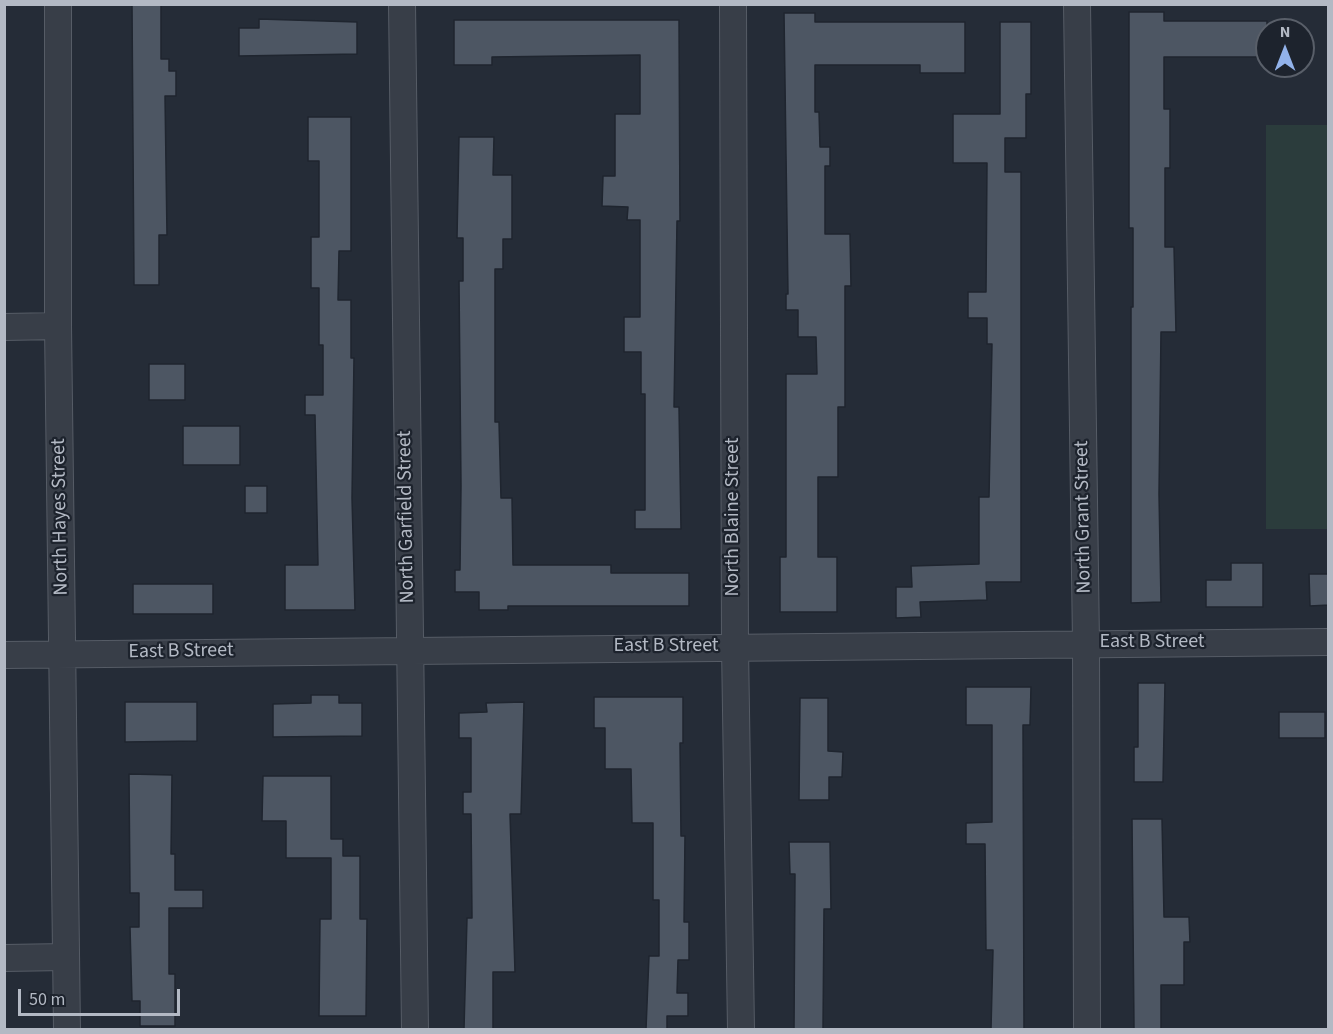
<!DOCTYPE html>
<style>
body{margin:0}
#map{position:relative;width:1333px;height:1034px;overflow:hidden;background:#252c37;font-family:"Source Sans 3",sans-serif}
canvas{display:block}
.frame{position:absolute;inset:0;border:6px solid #b3b9c4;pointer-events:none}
.north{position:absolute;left:1255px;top:18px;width:60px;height:60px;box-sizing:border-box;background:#1d232d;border:2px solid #595f69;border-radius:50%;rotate:0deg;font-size:16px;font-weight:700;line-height:24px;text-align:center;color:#b3b9c4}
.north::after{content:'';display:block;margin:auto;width:21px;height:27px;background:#92b2ea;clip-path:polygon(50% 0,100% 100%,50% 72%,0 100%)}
.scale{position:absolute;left:18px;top:989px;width:162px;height:27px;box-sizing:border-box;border:3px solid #b3b9c4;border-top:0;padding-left:8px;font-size:18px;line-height:21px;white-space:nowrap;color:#b3b9c4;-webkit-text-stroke:4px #1d232d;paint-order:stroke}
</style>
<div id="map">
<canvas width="1333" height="1034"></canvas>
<div class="frame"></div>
<div class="north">N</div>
<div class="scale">50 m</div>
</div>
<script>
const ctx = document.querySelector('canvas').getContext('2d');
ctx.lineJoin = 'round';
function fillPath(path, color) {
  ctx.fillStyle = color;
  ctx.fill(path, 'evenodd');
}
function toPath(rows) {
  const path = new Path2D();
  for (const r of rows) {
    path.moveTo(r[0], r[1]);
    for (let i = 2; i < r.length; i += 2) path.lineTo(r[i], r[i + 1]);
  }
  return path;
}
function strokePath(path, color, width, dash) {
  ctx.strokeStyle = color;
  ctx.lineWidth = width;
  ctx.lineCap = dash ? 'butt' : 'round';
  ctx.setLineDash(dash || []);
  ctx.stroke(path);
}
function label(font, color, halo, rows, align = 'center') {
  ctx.font = font + ' "Source Sans 3",sans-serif';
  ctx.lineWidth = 4.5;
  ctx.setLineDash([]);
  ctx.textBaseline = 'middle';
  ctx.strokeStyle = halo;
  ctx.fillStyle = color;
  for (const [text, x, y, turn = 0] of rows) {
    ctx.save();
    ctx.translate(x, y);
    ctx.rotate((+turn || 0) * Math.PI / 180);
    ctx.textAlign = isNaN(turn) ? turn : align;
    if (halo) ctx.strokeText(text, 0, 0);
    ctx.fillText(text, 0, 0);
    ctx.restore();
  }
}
fillPath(toPath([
 [1266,125,1328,125,1328,529,1266,529]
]), '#2b3c3c');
const building = toPath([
 [132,4,161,4,161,59,169,59,169,71,176,71,176,96,165,96,167,235,159,235,159,285,134,285,132,4],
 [1129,12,1164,12,1164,21,1267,21,1267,57,1164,57,1164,109,1170,109,1170,168,1165,168,1165,247,1174,247,1176,332,1161,332,1159,494,1161,602,1131,603,1131,307,1133,307,1133,228,1129,228,1129,12],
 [784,13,815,13,815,22,965,22,965,73,920,73,920,65,815,65,815,112,819,112,820,147,830,147,830,166,825,166,825,234,850,234,851,286,845,286,845,407,838,407,838,477,818,477,818,557,837,557,837,612,780,612,780,557,786,557,786,374,817,374,816,337,798,337,798,310,786,310,786,294,788,294,784,13],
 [259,19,357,22,357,54,239,56,239,28,259,28,259,19],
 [454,20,679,20,680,221,677,221,674,407,679,407,681,529,635,529,635,510,645,510,645,394,641,394,641,352,624,352,624,317,640,317,640,220,627,220,628,207,602,206,603,176,615,176,615,114,640,114,640,55,492,57,492,65,454,65,454,20],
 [1000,22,1031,22,1031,94,1026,94,1026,138,1005,138,1005,172,1021,172,1021,582,986,582,987,600,920,602,921,617,896,618,896,587,912,587,911,566,979,564,979,497,989,497,992,344,987,344,987,318,968,318,968,292,986,292,987,163,953,163,953,114,1000,114,1000,22],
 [308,117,351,117,351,251,339,251,338,300,351,300,351,358,354,358,352,498,355,610,285,610,285,565,318,565,315,415,305,415,305,395,323,395,323,345,319,345,319,288,311,288,311,237,319,237,319,161,308,161,308,117],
 [459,137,494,137,493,175,512,175,512,239,503,239,503,269,495,269,495,422,499,422,501,498,512,498,513,565,611,565,611,573,689,573,689,606,508,606,508,610,479,610,479,592,455,592,455,570,460,570,461,486,459,281,463,281,463,238,457,238,459,137],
 [149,364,185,364,185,400,149,400,149,364],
 [183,426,240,426,240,465,183,465,183,426],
 [245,486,267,486,267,513,245,513,245,486],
 [1231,563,1263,563,1263,607,1206,607,1206,580,1231,580,1231,563],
 [1309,574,1329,574,1329,605,1310,606,1309,574],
 [133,584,213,584,213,614,133,614,133,584],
 [1138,683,1165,683,1163,782,1134,782,1134,747,1138,747,1138,683],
 [966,687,1031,687,1030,725,1023,725,1024,1029,991,1029,993,950,986,950,985,844,966,844,966,823,992,822,992,725,966,725,966,687],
 [311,695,339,695,339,703,362,703,362,736,273,737,273,704,311,703,311,695],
 [594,697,683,697,683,743,680,743,681,836,685,836,684,922,689,922,689,960,678,960,677,993,688,993,688,1016,667,1016,667,1029,646,1029,649,956,659,956,659,900,653,900,653,823,632,823,631,769,605,769,605,728,594,728,594,697],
 [800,698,828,698,828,751,843,752,842,777,829,777,829,800,799,800,800,698],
 [125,702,197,702,197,741,125,742,125,702],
 [524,702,521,814,510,814,515,972,493,972,493,1029,464,1029,467,918,472,918,471,814,463,814,463,792,471,792,471,738,459,738,459,713,487,712,486,703,524,702],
 [1279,712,1325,712,1325,738,1279,738,1279,712],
 [129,774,172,775,171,854,175,854,175,890,203,890,203,908,169,908,169,974,175,974,175,1026,140,1026,140,1001,132,1001,130,927,139,927,139,893,130,893,129,774],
 [263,776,331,776,331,839,343,839,343,856,360,856,360,919,367,919,366,1016,319,1016,320,919,331,919,331,858,286,858,286,821,262,821,263,776],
 [1132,819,1162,819,1164,917,1189,917,1190,942,1184,942,1184,985,1161,985,1161,1029,1134,1029,1132,819],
 [789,842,830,842,831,909,824,909,823,1029,794,1029,795,874,790,874,789,842]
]);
fillPath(building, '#4d5663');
strokePath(building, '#1f252f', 1.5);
const minor = toPath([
 [58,4,58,326,67,1030],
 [402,4,415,1030],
 [733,4,735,647,741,1030],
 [1077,4,1086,643,1087,1030],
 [4,327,58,326],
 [4,655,1328,642],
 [4,958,66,957]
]);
strokePath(minor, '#565c66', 28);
strokePath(minor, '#383e48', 26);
label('20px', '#b3b9c4', '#1d232d', [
 ["North Hayes Street",61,517,-91],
 ["North Garfield Street",407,517,-91],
 ["North Blaine Street",734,517,-90],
 ["North Grant Street",1084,517,-91],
 ["East B Street",1152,643],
 ["East B Street",666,647],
 ["East B Street",181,652,-1]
]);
</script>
